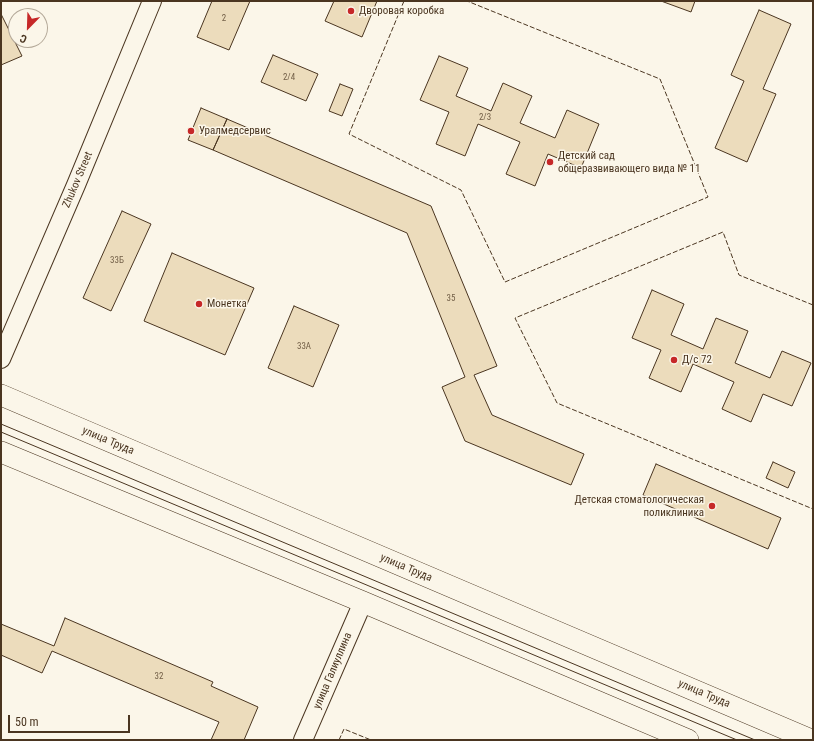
<!DOCTYPE html>
<meta charset="utf-8">
<style>
body{margin:0}
#map{position:relative;width:814px;height:741px;overflow:hidden;background:#fbf6e9;font-family:"Roboto Condensed",sans-serif}
canvas{display:block}
.frame{position:absolute;inset:0;border:2px solid #4a3520;pointer-events:none}
.north{position:absolute;left:8px;top:8px;width:40px;height:40px;box-sizing:border-box;background:#fbf6e9;border:1px solid #b4a999;border-radius:50%;rotate:203deg;font-size:11px;font-weight:700;line-height:16px;text-align:center;color:#4a3520}
.north::after{content:'';display:block;margin:auto;width:14px;height:18px;background:#c62828;clip-path:polygon(50% 0,100% 100%,50% 72%,0 100%)}
.scale{position:absolute;left:8px;top:715px;width:122px;height:18px;box-sizing:border-box;border:2px solid #4a3520;border-top:0;padding-left:5px;font-size:12px;line-height:14px;white-space:nowrap;color:#4a3520;-webkit-text-stroke:3px #fbf6e9;paint-order:stroke}
</style>
<div id="map">
<canvas width="814" height="741"></canvas>
<div class="frame"></div>
<div class="north">С</div>
<div class="scale">50 m</div>
</div>
<script>
const ctx = document.querySelector('canvas').getContext('2d');
ctx.lineJoin = 'round';
function fillPath(path, color) {
  ctx.fillStyle = color;
  ctx.fill(path, 'evenodd');
}
function toPath(rows) {
  const path = new Path2D();
  for (const r of rows) {
    path.moveTo(r[0], r[1]);
    for (let i = 2; i < r.length; i += 2) path.lineTo(r[i], r[i + 1]);
  }
  return path;
}
function strokePath(path, color, width, dash) {
  ctx.strokeStyle = color;
  ctx.lineWidth = width;
  ctx.lineCap = dash ? 'butt' : 'round';
  ctx.setLineDash(dash || []);
  ctx.stroke(path);
}
function label(font, color, halo, rows, align = 'center') {
  ctx.font = font + ' "Roboto Condensed",sans-serif';
  ctx.lineWidth = 3;
  ctx.setLineDash([]);
  ctx.textBaseline = 'middle';
  ctx.strokeStyle = halo;
  ctx.fillStyle = color;
  for (const [text, x, y, turn = 0] of rows) {
    ctx.save();
    ctx.translate(x, y);
    ctx.rotate((+turn || 0) * Math.PI / 180);
    ctx.textAlign = isNaN(turn) ? turn : align;
    if (halo) ctx.strokeText(text, 0, 0);
    ctx.fillText(text, 0, 0);
    ctx.restore();
  }
}
const building = toPath([
 [212,1,250,1,229,50,197,37,212,1],
 [334,1,377,1,362,37,325,21,334,1],
 [661,1,695,1,691,12,661,1],
 [759,10,791,24,763,89,776,94,747,162,715,148,744,81,731,75,759,10],
 [1,14,22,56,1,65,1,14],
 [273,55,318,74,306,101,261,82,273,55],
 [439,56,468,68,456,96,491,111,503,83,532,96,520,123,555,138,567,110,599,124,581,168,548,154,535,186,506,174,520,142,478,124,465,156,436,144,449,112,420,100,439,56],
 [340,84,353,89,342,116,329,111,340,84],
 [201,108,227,119,213,150,188,140,201,108],
 [227,119,431,206,497,366,474,375,492,415,584,454,571,485,465,441,442,387,465,377,407,233,213,150,227,119],
 [122,211,151,224,111,311,83,298,122,211],
 [172,253,254,288,225,355,144,321,172,253],
 [652,290,684,304,671,335,703,349,716,318,748,331,735,363,770,378,782,351,811,363,792,406,763,394,751,422,722,409,734,382,693,364,681,392,649,378,661,350,632,338,652,290],
 [294,306,339,325,313,387,268,368,294,306],
 [773,462,795,472,788,488,766,478,773,462],
 [656,464,781,518,768,549,643,495,656,464],
 [65,618,213,682,211,686,258,707,244,740,211,740,219,722,52,651,42,673,1,655,1,624,54,646,65,618]
]);
fillPath(building, '#ecdcbc');
strokePath(building, '#4a3520', 1);
const tertiary = toPath([
 [1,359,76,185,152,1],
 [303,740,363,602]
]);
const secondary = toPath([
 [1,395,811,740],
 [1,452,363,602,688,740]
]);
strokePath(tertiary, '#4a3520', 20);
strokePath(secondary, '#4a3520', 22);
strokePath(tertiary, '#fbf6e9', 18);
strokePath(secondary, '#fbf6e9', 21);
strokePath(toPath([
 [1,424,755,740],
 [1,432,737,740]
]), '#4a3520', 1);
strokePath(toPath([
 [404,1,349,134,461,190,505,282,708,197,660,79,467,1],
 [813,305,739,275,723,232,515,318,557,403,813,509],
 [339,740,344,729,371,740]
]), '#4a3520', 1, [5, 2]);
for (const [x, y, r, color] of [
 [351,11,4,"#c62828"],
 [191,131,4,"#c62828"],
 [550,162,4,"#c62828"],
 [199,304,4,"#c62828"],
 [674,360,4,"#c62828"],
 [712,506,4,"#c62828"]
]) {
  const dot = new Path2D();
  dot.arc(x, y, r, 0, 2 * Math.PI);
  ctx.fillStyle = color;
  ctx.fill(dot);
  strokePath(dot, '#fbf6e9', 1.5);
}
label('9px', '#725f47', null, [
 ["2",224,19],
 ["2/4",289,78],
 ["2/3",485,118],
 ["33Б",117,261],
 ["35",451,299],
 ["33А",304,347],
 ["32",159,677]
]);
label('11px', '#4a3520', '#fbf6e9', [
 ["Дворовая коробка",359,11],
 ["Уралмедсервис",199,131],
 ["Детский сад",558,156],
 ["общеразвивающего вида № 11",558,169],
 ["Монетка",207,304],
 ["Д/с 72",682,360],
 ["Детская стоматологическая",704,500,"right"],
 ["поликлиника",704,513,"right"]
], 'left');
label('11px', '#4a3520', '#fbf6e9', [
 ["Zhukov Street",78,180,-67],
 ["улица Труда",108,441,23],
 ["улица Труда",406,568,23],
 ["улица Галиуллина",333,671,-67],
 ["улица Труда",704,694,23]
]);
</script>
